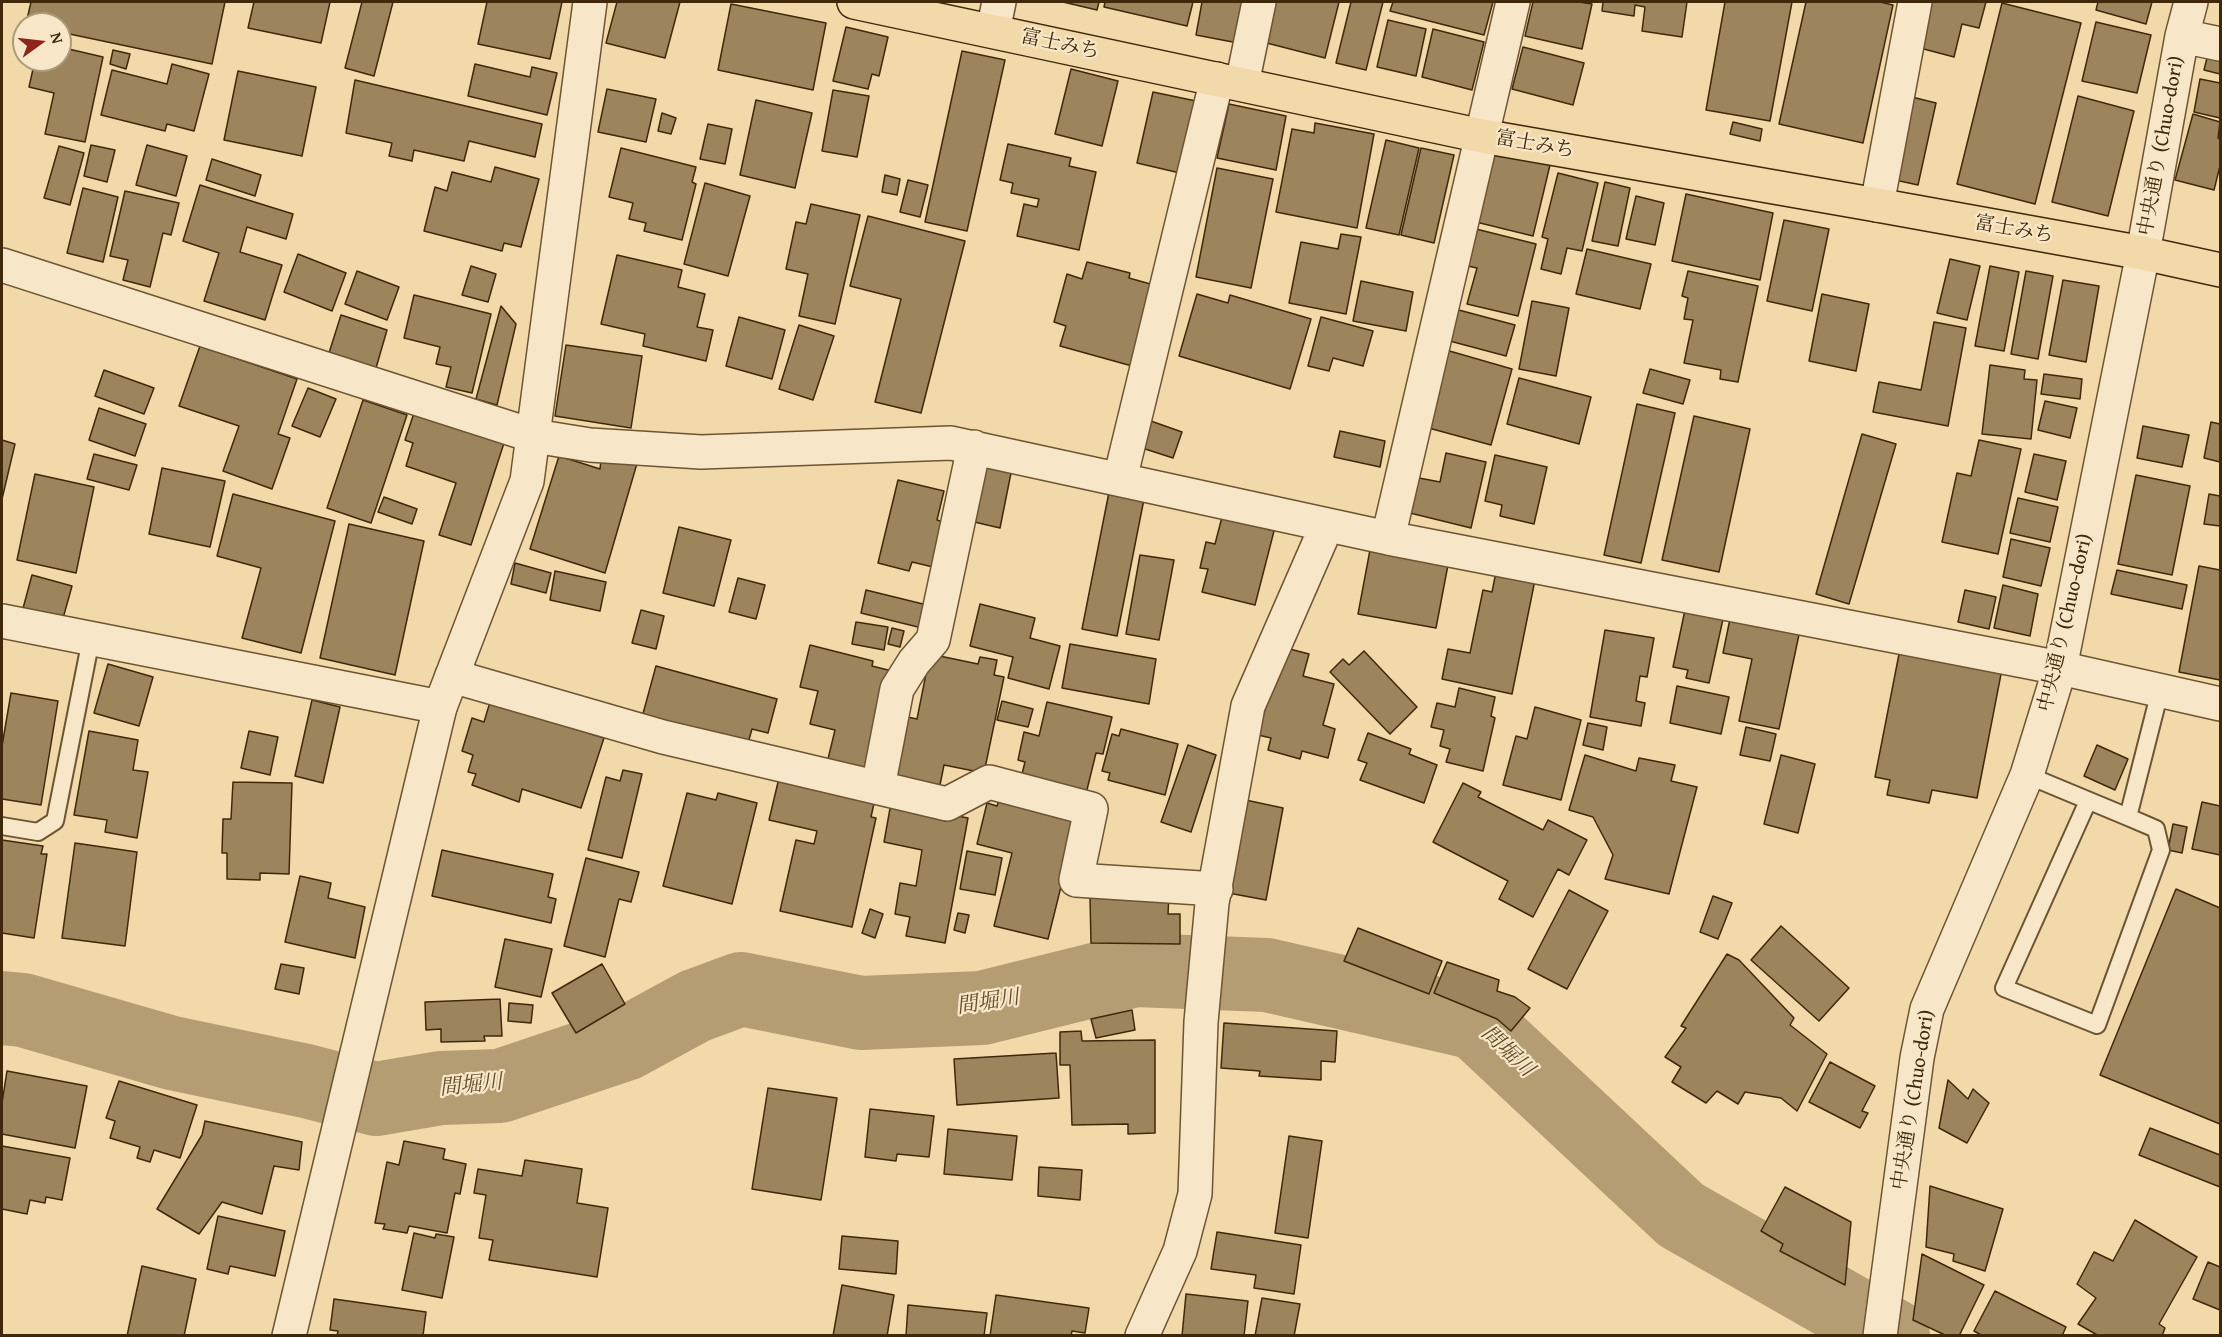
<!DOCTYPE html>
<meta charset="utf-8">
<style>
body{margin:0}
#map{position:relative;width:2222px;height:1337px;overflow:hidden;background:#f2d9a9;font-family:"Gentium Book Plus",serif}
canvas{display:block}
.frame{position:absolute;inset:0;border:3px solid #3f290a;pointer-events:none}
.north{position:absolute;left:12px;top:12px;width:60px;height:60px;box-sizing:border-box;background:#f7e6c7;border:2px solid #ad9a7b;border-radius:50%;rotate:75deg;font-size:16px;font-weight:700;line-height:24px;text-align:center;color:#3f290a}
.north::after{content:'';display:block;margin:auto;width:21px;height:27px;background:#8f2418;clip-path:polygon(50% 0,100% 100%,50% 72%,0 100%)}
</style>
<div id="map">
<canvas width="2222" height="1337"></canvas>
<div class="frame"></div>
<div class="north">N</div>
</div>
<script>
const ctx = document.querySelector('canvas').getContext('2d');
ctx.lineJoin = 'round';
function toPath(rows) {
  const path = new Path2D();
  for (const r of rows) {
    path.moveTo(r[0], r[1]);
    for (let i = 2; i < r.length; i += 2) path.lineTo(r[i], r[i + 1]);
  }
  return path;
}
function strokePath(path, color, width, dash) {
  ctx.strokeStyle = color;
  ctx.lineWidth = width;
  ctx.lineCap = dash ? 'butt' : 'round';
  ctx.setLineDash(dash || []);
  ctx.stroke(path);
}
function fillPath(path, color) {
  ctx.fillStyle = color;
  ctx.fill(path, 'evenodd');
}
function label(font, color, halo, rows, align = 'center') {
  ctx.font = font + ' "Gentium Book Plus","Noto Serif JP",serif';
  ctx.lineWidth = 4.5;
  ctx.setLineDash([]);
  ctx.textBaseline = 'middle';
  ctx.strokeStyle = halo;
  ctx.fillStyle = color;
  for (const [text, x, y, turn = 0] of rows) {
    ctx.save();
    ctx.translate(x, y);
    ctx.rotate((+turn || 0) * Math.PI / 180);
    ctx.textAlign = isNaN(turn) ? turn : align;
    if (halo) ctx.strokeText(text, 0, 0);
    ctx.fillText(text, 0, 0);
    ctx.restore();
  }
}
strokePath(toPath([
 [2,1008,23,1010,172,1053,306,1081,376,1099,441,1088,500,1086,625,1044,695,1006,741,989,861,1013,982,1008,1135,970,1267,975,1476,1023,1681,1215,1893,1336]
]), '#b59d73', 74);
const building = toPath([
 [31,2,225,2,212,64,60,32,60,24,26,24,31,2],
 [254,2,330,2,321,43,248,28,254,2],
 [362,2,393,2,374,76,345,68,362,2],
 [487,2,562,2,550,59,478,44,487,2],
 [617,2,680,2,665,58,606,43,617,2],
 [1063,2,1099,2,1097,10,1063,2],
 [1105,2,1193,2,1187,26,1104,7,1105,2],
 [1202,2,1245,2,1238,43,1196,35,1202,2],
 [1269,2,1339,2,1325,58,1259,41,1269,2],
 [1351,2,1383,2,1366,70,1336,63,1351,2],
 [1393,2,1493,2,1484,35,1390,11,1393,2],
 [1533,2,1579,2,1592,4,1582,49,1525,36,1533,2],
 [1603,2,1687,2,1682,37,1642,31,1645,7,1635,5,1634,16,1602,11,1603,2],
 [1725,2,1792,2,1770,121,1706,110,1725,2],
 [1806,2,1880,2,1893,5,1863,143,1779,124,1806,2],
 [1931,2,1986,2,1979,28,1962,24,1954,57,1920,48,1931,2],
 [2098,2,2152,2,2146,24,2096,10,2098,2],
 [2002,3,2081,23,2035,204,1957,184,2002,3],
 [731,4,826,23,813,90,718,70,731,4],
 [1388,20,1426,29,1416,76,1377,67,1388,20],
 [2096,22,2151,35,2137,93,2082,81,2096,22],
 [846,27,888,37,879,76,872,74,868,89,833,81,846,27],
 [1433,29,1484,42,1472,90,1422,77,1433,29],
 [60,47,103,57,85,142,45,134,54,93,29,87,35,60,60,60,60,47],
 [1523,47,1584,63,1573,105,1512,89,1523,47],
 [113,50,130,54,126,69,110,64,113,50],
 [2209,50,2220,53,2220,74,2204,70,2209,50],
 [962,51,1005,60,967,231,925,222,962,51],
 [172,64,209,74,194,131,167,124,165,131,101,115,112,70,167,84,172,64],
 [475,64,530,77,532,67,557,73,547,115,468,96,475,64],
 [1071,69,1118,81,1102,146,1055,134,1071,69],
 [238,71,316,87,302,156,224,140,238,71],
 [2200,79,2220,83,2220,118,2194,112,2200,79],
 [355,80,542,124,535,157,469,141,464,161,414,150,412,161,389,156,392,143,346,133,355,80],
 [607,89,656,99,646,142,598,132,607,89],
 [833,90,869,96,857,157,822,151,833,90],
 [1153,92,1196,101,1180,173,1137,163,1153,92],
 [1904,95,1936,103,1918,185,1886,178,1904,95],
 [2078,96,2134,111,2108,216,2052,202,2078,96],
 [756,100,812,113,795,188,740,175,756,100],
 [1229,104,1286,116,1276,170,1217,158,1229,104],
 [662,113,676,118,671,134,658,131,662,113],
 [2193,114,2220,122,2218,138,2220,139,2220,166,2214,190,2175,180,2193,114],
 [1733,122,1762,129,1760,141,1730,134,1733,122],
 [1315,123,1374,134,1357,228,1276,212,1292,129,1314,133,1315,123],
 [708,124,732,129,725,164,700,159,708,124],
 [1386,140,1419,148,1399,235,1366,228,1386,140],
 [1008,144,1071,158,1069,166,1096,172,1079,250,1017,236,1024,204,1037,207,1039,199,1011,193,1013,183,1000,180,1008,144],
 [91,145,115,150,107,182,84,176,91,145],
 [147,145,187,156,176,196,136,185,147,145],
 [59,146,84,153,70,205,44,198,59,146],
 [621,148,696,167,692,182,696,184,682,240,644,231,646,223,629,219,633,203,609,197,621,148],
 [1421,148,1454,155,1434,243,1401,235,1421,148],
 [1492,152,1550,165,1533,236,1476,222,1492,152],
 [212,159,261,175,255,196,206,180,212,159],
 [495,167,539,179,521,247,504,243,502,251,424,231,435,187,447,191,452,172,491,182,495,167],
 [1217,168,1273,179,1251,288,1196,277,1217,168],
 [1558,173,1598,183,1582,251,1567,248,1561,274,1541,269,1548,239,1542,237,1558,173],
 [885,175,900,179,897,195,882,192,885,175],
 [908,180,928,185,920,217,900,212,908,180],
 [1605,182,1630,188,1618,246,1592,241,1605,182],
 [705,183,750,196,728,276,684,264,705,183],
 [200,185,293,214,286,239,247,227,240,252,282,265,265,320,204,301,219,253,183,241,200,185],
 [83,188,118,197,103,262,67,253,83,188],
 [125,191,179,203,171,235,163,233,150,287,123,280,128,260,110,256,125,191],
 [1686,194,1773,213,1760,280,1672,261,1686,194],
 [1636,196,1664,203,1655,245,1626,239,1636,196],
 [811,204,860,215,835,324,799,316,808,274,786,269,796,222,806,224,811,204],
 [868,216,965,241,921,413,875,402,901,299,850,286,868,216],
 [1784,220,1829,229,1812,311,1767,301,1784,220],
 [1472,228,1536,244,1518,316,1467,304,1477,268,1463,265,1472,228],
 [1341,234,1361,237,1346,314,1289,303,1301,242,1338,249,1341,234],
 [1587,249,1651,264,1640,309,1576,294,1587,249],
 [298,254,346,273,332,311,284,292,298,254],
 [617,255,682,270,678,287,705,294,697,327,713,330,706,361,643,346,645,334,601,324,617,255],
 [1950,259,1980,266,1967,320,1937,313,1950,259],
 [1087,262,1130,273,1129,278,1154,285,1132,366,1060,346,1066,326,1054,322,1067,274,1082,279,1087,262],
 [471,266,496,274,488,302,462,295,471,266],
 [1990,266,2019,272,2004,351,1975,346,1990,266],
 [357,271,399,287,387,320,345,304,357,271],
 [1688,271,1758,286,1738,382,1720,379,1721,370,1684,363,1693,320,1684,319,1688,298,1682,296,1688,271],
 [2026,271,2053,276,2038,359,2011,354,2026,271],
 [2063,280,2099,286,2086,362,2049,355,2063,280],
 [1361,281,1413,292,1406,331,1353,321,1361,281],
 [1197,294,1228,303,1230,295,1311,319,1290,389,1179,356,1197,294],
 [1822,294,1869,304,1856,371,1809,361,1822,294],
 [414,295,491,314,472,393,446,387,451,367,436,364,440,347,404,338,414,295],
 [1532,301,1569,308,1556,376,1519,369,1532,301],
 [501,306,516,324,497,405,476,399,501,306],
 [1455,309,1515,325,1506,356,1446,340,1455,309],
 [341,315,387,330,376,368,329,353,341,315],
 [739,317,785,330,772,379,726,366,739,317],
 [1321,317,1373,331,1363,366,1333,358,1329,371,1308,366,1321,317],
 [1934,322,1966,328,1948,426,1873,412,1879,382,1921,390,1934,322],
 [799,325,834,336,813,400,779,389,799,325],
 [566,345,642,356,631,428,555,416,566,345],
 [200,346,297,379,278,434,290,438,272,489,223,471,239,426,179,406,200,346],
 [1446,350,1512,369,1491,445,1425,427,1446,350],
 [1990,365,2025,370,2024,379,2037,380,2031,439,1982,434,1990,365],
 [1650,369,1690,380,1683,404,1643,393,1650,369],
 [104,370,154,388,144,414,95,396,104,370],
 [2044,374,2082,379,2080,399,2041,394,2044,374],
 [1519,378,1591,397,1579,444,1507,424,1519,378],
 [308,388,336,399,320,437,292,426,308,388],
 [363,400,407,415,371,523,327,508,363,400],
 [2045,401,2077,408,2070,438,2038,430,2045,401],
 [1637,404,1675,413,1641,563,1604,555,1637,404],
 [99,408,146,424,135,456,89,440,99,408],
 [414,413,504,443,471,545,439,535,456,483,406,466,413,443,405,440,414,413],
 [1694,416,1750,429,1719,572,1662,560,1694,416],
 [1148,420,1182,432,1173,458,1139,447,1148,420],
 [2211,422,2220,424,2220,462,2204,458,2211,422],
 [2143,426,2189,435,2182,467,2137,458,2143,426],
 [1340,431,1385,441,1380,467,1334,457,1340,431],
 [1862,434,1896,444,1849,604,1816,594,1862,434],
 [2,440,15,444,2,499,2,440],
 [1979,440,2021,449,1998,554,1942,542,1957,473,1971,476,1979,440],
 [1446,453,1486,462,1471,528,1406,512,1414,477,1440,482,1446,453],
 [94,454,137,465,129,490,87,479,94,454],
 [2034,454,2066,461,2057,500,2025,492,2034,454],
 [1495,455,1547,467,1534,524,1500,516,1502,505,1485,501,1495,455],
 [559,456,600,469,601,460,638,460,605,573,530,549,559,456],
 [983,457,1013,463,1000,528,970,521,983,457],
 [162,468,225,481,210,547,149,534,162,468],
 [35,474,94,487,76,573,17,560,35,474],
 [2136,475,2190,486,2172,575,2118,564,2136,475],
 [898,480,944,491,937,520,943,522,933,567,912,562,909,571,878,563,898,480],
 [1110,487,1145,494,1117,636,1082,629,1110,487],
 [233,494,335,521,301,653,242,638,261,568,217,556,233,494],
 [2209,494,2220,496,2220,526,2204,524,2209,494],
 [384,497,417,509,412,524,378,512,384,497],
 [2018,498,2058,507,2050,542,2010,533,2018,498],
 [1222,517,1274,531,1255,605,1202,592,1208,569,1200,568,1206,542,1215,544,1222,517],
 [349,524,424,541,395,675,320,658,349,524],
 [679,527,731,540,714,606,663,593,679,527],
 [2011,539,2050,548,2041,586,2003,577,2011,539],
 [1370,550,1448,565,1436,628,1358,614,1370,550],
 [1140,555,1174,560,1159,640,1126,634,1140,555],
 [515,563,551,573,546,593,511,584,515,563],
 [2199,566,2220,570,2220,680,2179,672,2199,566],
 [1497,567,1536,575,1512,694,1442,679,1448,649,1470,653,1483,590,1492,592,1497,567],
 [2117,570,2187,585,2182,609,2111,594,2117,570],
 [555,571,606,582,600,611,550,600,555,571],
 [32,575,72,586,62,622,22,612,32,575],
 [738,578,765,585,756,619,729,612,738,578],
 [2003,585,2038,594,2030,636,1994,628,2003,585],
 [866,590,927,605,922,628,861,613,866,590],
 [1965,590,1996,597,1989,629,1958,622,1965,590],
 [980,604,1035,618,1030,638,1060,646,1049,689,1008,678,1013,657,970,646,980,604],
 [641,610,664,616,656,649,632,643,641,610],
 [1685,610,1723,619,1709,683,1686,678,1688,670,1673,667,1685,610],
 [1731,614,1800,630,1779,729,1739,721,1752,659,1723,653,1731,614],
 [856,622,888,627,884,650,852,644,856,622],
 [892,628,904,631,900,647,888,644,892,628],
 [1605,630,1654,638,1647,677,1640,676,1636,701,1645,703,1641,726,1590,717,1605,630],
 [1070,644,1156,659,1149,704,1062,688,1070,644],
 [810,645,873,661,872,666,892,671,867,769,828,759,835,730,810,724,818,691,800,687,810,645],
 [1282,647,1309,654,1303,676,1334,684,1323,725,1335,729,1328,758,1302,751,1300,759,1268,750,1271,738,1258,735,1282,647],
 [1900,649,2002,669,1977,798,1932,790,1929,803,1887,795,1890,780,1875,777,1900,649],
 [1364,651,1417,707,1390,734,1330,672,1343,659,1349,665,1364,651],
 [930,654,978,664,980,657,997,660,994,675,1004,677,984,773,944,765,938,795,890,785,903,716,917,719,930,654],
 [108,664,153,677,139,726,94,713,108,664],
 [656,666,777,699,768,733,752,729,746,750,641,721,656,666],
 [1677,686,1729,697,1721,734,1670,723,1677,686],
 [1459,688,1495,697,1491,716,1495,718,1483,771,1446,762,1450,749,1440,746,1444,730,1431,727,1437,703,1455,707,1459,688],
 [11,693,58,701,41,805,2,799,2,746,11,693],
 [312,700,340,707,323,783,295,776,312,700],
 [1002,701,1033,709,1028,727,997,720,1002,701],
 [490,702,604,738,581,808,522,789,519,802,472,785,476,774,468,772,473,755,462,751,472,718,484,722,490,702],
 [1047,702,1112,717,1103,754,1096,753,1085,798,1020,782,1025,762,1018,760,1024,732,1039,736,1047,702],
 [1535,707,1581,720,1561,800,1503,785,1516,736,1527,739,1535,707],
 [1588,723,1607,727,1603,750,1583,745,1588,723],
 [1746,727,1776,734,1770,761,1740,755,1746,727],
 [1121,729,1178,744,1165,795,1108,780,1110,773,1102,771,1112,734,1119,736,1121,729],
 [89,731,138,740,133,770,148,772,137,838,105,832,107,820,74,815,89,731],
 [249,731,278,737,270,775,241,768,249,731],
 [1368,733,1411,749,1409,754,1437,765,1424,803,1360,780,1367,763,1358,760,1368,733],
 [1188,745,1216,755,1191,832,1161,822,1188,745],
 [2097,745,2128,759,2115,790,2084,776,2097,745],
 [1585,755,1636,771,1639,758,1675,765,1671,781,1697,787,1669,894,1605,879,1613,855,1593,817,1569,810,1585,755],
 [1781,755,1815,764,1798,833,1764,824,1781,755],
 [623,770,642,774,622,858,588,850,606,777,620,781,623,770],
 [779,778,875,799,871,817,876,818,852,927,780,911,796,840,814,844,817,831,769,820,779,778],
 [233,782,292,783,289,874,260,873,260,880,227,879,227,853,222,853,223,819,231,819,233,782],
 [1463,783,1481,792,1478,797,1543,830,1548,820,1587,840,1569,875,1558,869,1533,917,1499,899,1508,881,1433,842,1463,783],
 [687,793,716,800,718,793,757,803,732,904,663,886,687,793],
 [1000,798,1078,818,1048,939,994,926,1012,853,977,844,987,803,997,806,1000,798],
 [1241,799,1283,808,1266,900,1223,892,1241,799],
 [2202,802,2220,806,2220,855,2192,849,2202,802],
 [891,803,968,818,945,943,906,936,910,917,895,914,900,883,916,886,922,850,884,842,891,803],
 [2173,824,2187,827,2182,853,2168,850,2173,824],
 [2,840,43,846,41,854,47,854,34,938,2,933,2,840],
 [75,843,137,852,125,946,62,938,75,843],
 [442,850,553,874,548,897,556,899,551,923,432,896,442,850],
 [967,851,1002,858,995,895,960,889,967,851],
 [586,858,639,872,631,902,619,899,605,957,564,946,586,858],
 [300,876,331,883,328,898,365,907,355,958,285,942,300,876],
 [2176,889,2220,908,2220,1124,2100,1075,2176,889],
 [1569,890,1608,911,1567,989,1528,969,1569,890],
 [1169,894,1168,914,1180,914,1180,944,1091,943,1090,898,1169,894],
 [1713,896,1732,903,1718,939,1700,932,1713,896],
 [870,909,883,914,875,938,862,933,870,909],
 [958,913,969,915,965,933,954,930,958,913],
 [1781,926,1849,988,1819,1021,1751,960,1781,926],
 [1358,928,1442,961,1429,994,1344,961,1358,928],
 [505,939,552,949,541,997,495,987,505,939],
 [1727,954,1739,960,1794,1018,1790,1025,1827,1054,1797,1111,1781,1098,1745,1092,1738,1104,1717,1091,1706,1103,1672,1082,1681,1067,1665,1057,1686,1028,1681,1026,1727,954],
 [1447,962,1499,980,1497,991,1515,997,1530,1008,1511,1031,1497,1019,1434,993,1447,962],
 [281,964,304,968,299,994,275,989,281,964],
 [602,964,625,1004,576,1033,552,993,602,964],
 [500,999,502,1036,484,1036,485,1041,441,1042,441,1029,426,1030,425,1002,500,999],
 [509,1003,533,1005,531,1023,508,1021,509,1003],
 [1132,1010,1135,1030,1096,1038,1091,1019,1132,1010],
 [1224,1023,1337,1031,1335,1062,1321,1061,1321,1080,1259,1076,1260,1071,1221,1068,1224,1023],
 [1081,1031,1082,1041,1155,1040,1155,1133,1128,1134,1128,1124,1072,1125,1070,1065,1060,1065,1060,1032,1081,1031],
 [1056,1053,1059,1098,957,1105,954,1059,1056,1053],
 [1830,1062,1875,1086,1862,1111,1868,1113,1860,1128,1809,1102,1830,1062],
 [7,1071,87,1086,75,1148,2,1134,2,1103,7,1071],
 [1948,1080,1968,1099,1973,1089,1989,1103,1967,1143,1939,1128,1948,1080],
 [119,1081,197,1105,180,1158,154,1150,150,1162,137,1158,140,1147,110,1138,115,1121,106,1118,119,1081],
 [768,1088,837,1098,821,1200,752,1189,768,1088],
 [870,1109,934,1116,929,1157,897,1154,896,1161,865,1157,870,1109],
 [205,1121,302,1142,299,1170,274,1166,262,1214,222,1202,199,1234,157,1209,202,1135,205,1121],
 [2150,1128,2220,1155,2220,1187,2139,1155,2150,1128],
 [948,1129,1017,1136,1012,1180,944,1174,948,1129],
 [1289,1136,1322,1141,1308,1238,1275,1233,1289,1136],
 [404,1141,445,1149,443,1159,466,1164,460,1194,455,1193,447,1233,409,1226,407,1233,383,1229,385,1224,375,1223,387,1162,399,1165,404,1141],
 [2,1146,70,1158,62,1200,46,1197,45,1203,30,1200,27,1214,2,1209,2,1146],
 [525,1160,582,1169,577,1203,608,1208,597,1277,489,1260,493,1240,479,1238,486,1195,474,1193,478,1169,522,1176,525,1160],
 [1039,1167,1082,1170,1080,1200,1038,1196,1039,1167],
 [1930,1186,2003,1209,1985,1271,1953,1261,1954,1254,1926,1247,1930,1186],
 [1785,1187,1851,1222,1845,1285,1780,1251,1783,1244,1761,1231,1785,1187],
 [218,1216,285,1231,275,1276,230,1266,228,1274,207,1269,218,1216],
 [2135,1220,2197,1257,2159,1324,2165,1328,2162,1336,2099,1336,2078,1324,2096,1298,2077,1284,2094,1252,2113,1261,2135,1220],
 [1217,1232,1301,1245,1294,1294,1254,1288,1256,1275,1211,1269,1217,1232],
 [414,1233,435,1238,436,1234,454,1237,442,1298,402,1290,414,1233],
 [842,1236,898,1241,896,1274,839,1269,842,1236],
 [1922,1254,1984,1285,1959,1336,1947,1336,1913,1320,1922,1254],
 [2208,1262,2220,1267,2220,1310,2193,1299,2208,1262],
 [142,1266,196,1279,184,1336,127,1336,142,1266],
 [842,1285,894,1295,887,1336,833,1336,842,1285],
 [1995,1291,2066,1327,2062,1336,1983,1336,1974,1331,1995,1291],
 [1186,1294,1248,1301,1244,1336,1182,1336,1186,1294],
 [996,1295,1089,1308,1085,1333,1072,1331,1071,1336,990,1336,996,1295],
 [1262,1298,1300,1304,1294,1336,1255,1336,1262,1298],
 [334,1299,426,1312,423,1336,337,1336,338,1331,330,1330,334,1299],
 [908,1305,987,1313,984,1336,906,1336,908,1305]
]);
fillPath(building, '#9c855d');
strokePath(building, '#3f290a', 1.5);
const service = toPath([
 [2027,775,2128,817,2156,829,2161,850,2097,1025,2004,988,2088,801],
 [2128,817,2160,691],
 [2,826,38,832,55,821,91,639]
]);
const minor = toPath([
 [993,31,999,2],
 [2182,36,2220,44],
 [1242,84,1259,2],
 [1877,205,1915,2],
 [2143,253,2182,36,2191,2],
 [2,265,534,436,590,445,701,452,951,443,1388,538,2060,668,2220,704],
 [1120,479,1217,79],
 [1388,538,1513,2],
 [2,621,440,707],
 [452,676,663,737,947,804,989,782,1091,809,1076,880,1216,889],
 [878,787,897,689,914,662,933,640,974,447],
 [1142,1336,1180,1251,1195,1194,1201,1022,1212,903,1248,706,1327,525]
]);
const tertiary = toPath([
 [289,1336,440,707,527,481,590,2],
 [1880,1336,1917,1058,1927,1009,2027,775,2060,668,2143,253]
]);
const trunk = toPath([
 [854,2,1482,136,1877,205,2143,253,2220,270]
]);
strokePath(service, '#6c5532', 20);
strokePath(minor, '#6c5532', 36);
strokePath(tertiary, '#6c5532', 36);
strokePath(trunk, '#3f290a', 36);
strokePath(service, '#f7e6c7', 16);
strokePath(minor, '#f7e6c7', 33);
strokePath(tertiary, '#f7e6c7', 33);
strokePath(trunk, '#f2d9a9', 33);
label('20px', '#3f290a', '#f7e6c7', [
 ["富士みち",1060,45,12],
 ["富士みち",1535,145,10],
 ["中央通り (Chuo-dori)",2162,146,-80],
 ["富士みち",2014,230,10],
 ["中央通り (Chuo-dori)",2066,623,-77],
 ["中央通り (Chuo-dori)",1914,1100,-81]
]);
label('italic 21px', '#624c2a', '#f7e6c7', [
 ["間堀川",988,1003,-9],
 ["間堀川",1507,1052,43],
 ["間堀川",471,1086,-6]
]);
</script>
